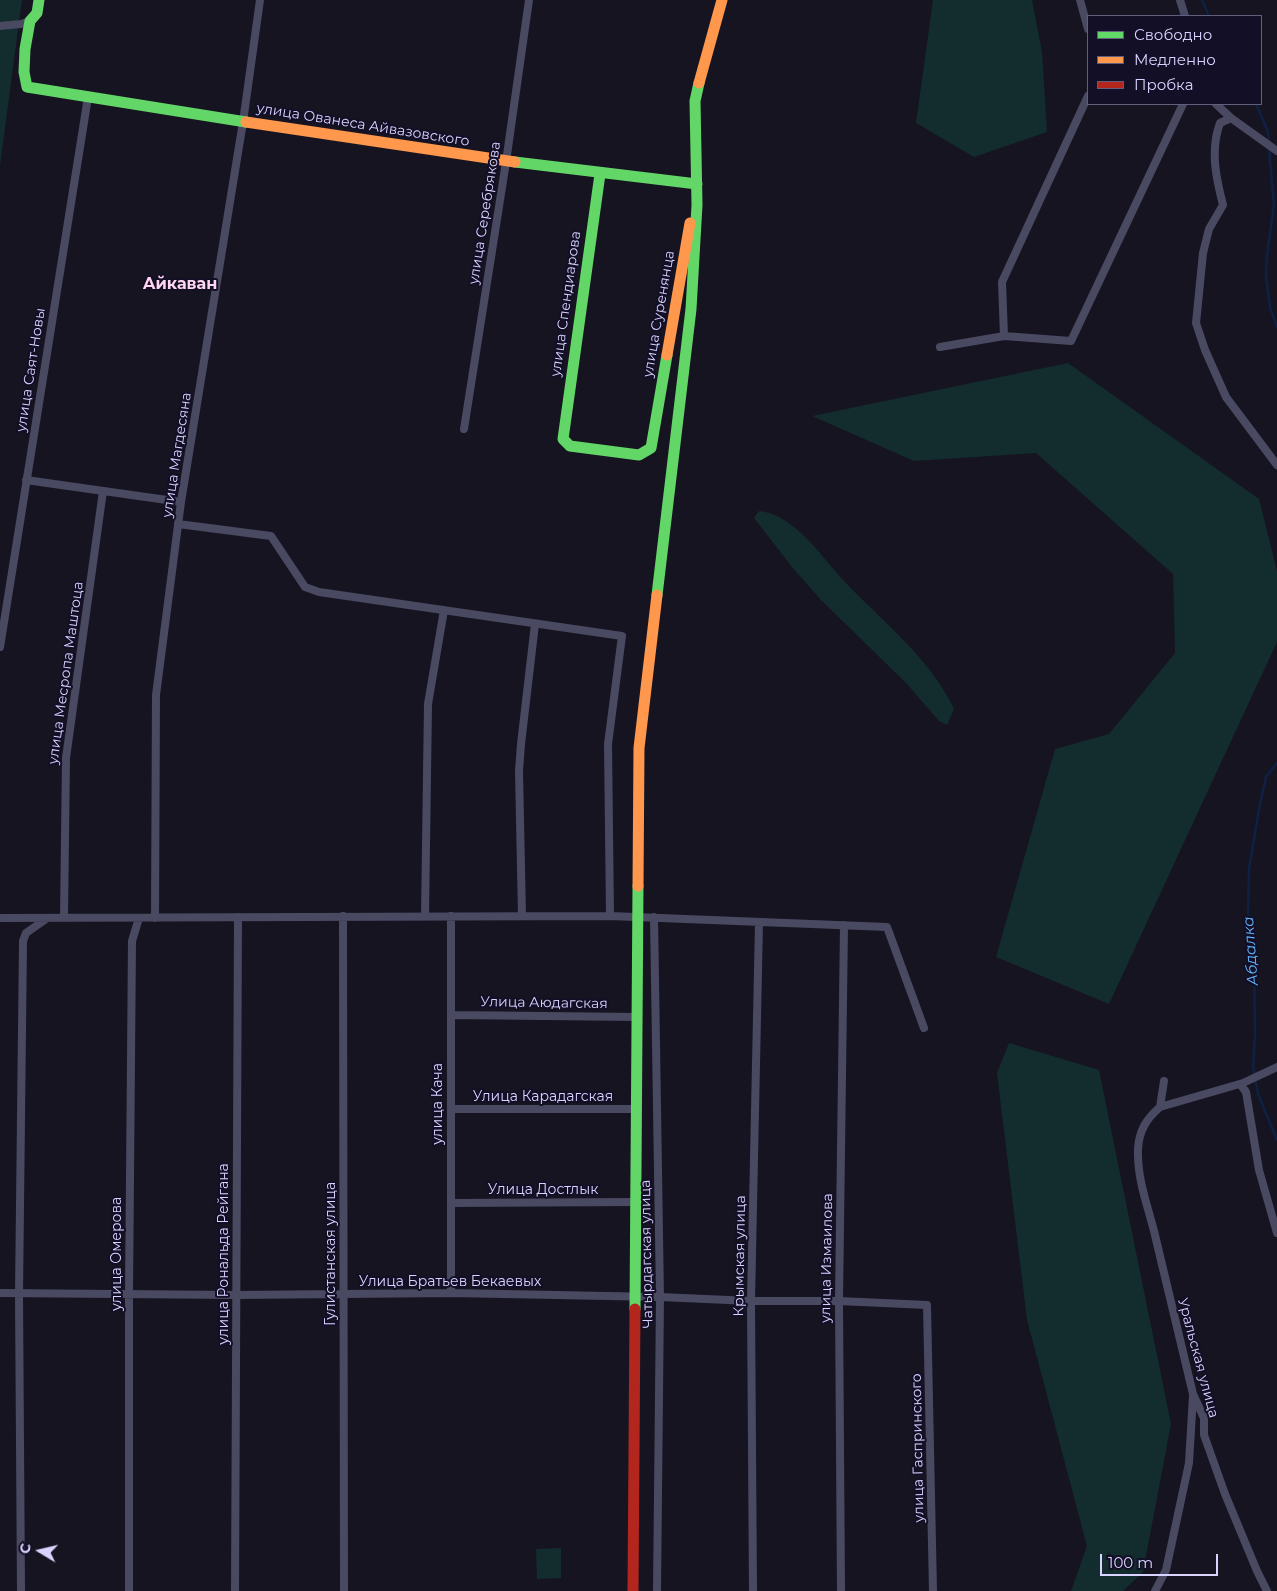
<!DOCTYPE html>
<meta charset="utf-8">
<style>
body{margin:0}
#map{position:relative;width:1277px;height:1591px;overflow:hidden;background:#161421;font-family:Montserrat,sans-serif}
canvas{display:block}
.legend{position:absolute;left:1087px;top:15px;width:175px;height:90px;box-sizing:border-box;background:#130f26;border:1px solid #625e7d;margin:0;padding:6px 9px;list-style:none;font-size:15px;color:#d9d4ff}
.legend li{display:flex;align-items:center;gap:10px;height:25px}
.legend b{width:25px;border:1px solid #625e7d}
.north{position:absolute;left:15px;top:1526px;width:50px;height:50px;-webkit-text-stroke:4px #130f26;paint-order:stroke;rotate:279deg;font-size:14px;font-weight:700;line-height:20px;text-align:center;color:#d9d4ff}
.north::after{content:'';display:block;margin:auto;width:18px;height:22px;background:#d9d4ff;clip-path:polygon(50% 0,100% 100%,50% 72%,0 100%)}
.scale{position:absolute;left:1100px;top:1554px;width:118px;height:22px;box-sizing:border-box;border:2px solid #d9d4ff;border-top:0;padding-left:6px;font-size:15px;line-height:18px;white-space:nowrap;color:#d9d4ff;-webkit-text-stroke:4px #130f26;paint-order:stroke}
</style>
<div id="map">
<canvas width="1277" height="1591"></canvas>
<ul class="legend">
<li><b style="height:6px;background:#63d668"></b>Свободно</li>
<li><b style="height:6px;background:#ff974d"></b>Медленно</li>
<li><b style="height:6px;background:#b3261e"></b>Пробка</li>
</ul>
<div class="north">С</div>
<div class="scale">100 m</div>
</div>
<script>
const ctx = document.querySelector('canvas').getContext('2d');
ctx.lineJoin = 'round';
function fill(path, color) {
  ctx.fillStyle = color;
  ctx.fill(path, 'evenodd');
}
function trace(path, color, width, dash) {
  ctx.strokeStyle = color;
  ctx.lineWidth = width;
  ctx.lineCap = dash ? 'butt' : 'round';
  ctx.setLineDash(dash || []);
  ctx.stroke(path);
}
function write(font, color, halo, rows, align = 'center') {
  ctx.font = font + ' Montserrat,sans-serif';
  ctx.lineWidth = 4;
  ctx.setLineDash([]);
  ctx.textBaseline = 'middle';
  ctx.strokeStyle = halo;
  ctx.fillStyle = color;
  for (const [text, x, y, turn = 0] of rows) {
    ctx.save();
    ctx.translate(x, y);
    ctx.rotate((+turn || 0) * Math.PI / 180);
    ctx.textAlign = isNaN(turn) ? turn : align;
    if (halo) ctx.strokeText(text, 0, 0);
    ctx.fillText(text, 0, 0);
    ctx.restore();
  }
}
fill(new Path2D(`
 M0 0H22L0 166Z
 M933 0H1032L1042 52 1047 132 974 157 916 123Z
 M1068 363 1259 499 1277 571V642L1109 1004 996 957 1055 749 1109 734 1175 653 1173 574 1036 453 914 461 812 416Z
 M759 511C770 512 781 517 790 524 811 539 827 563 845 582 883 622 930 658 954 709L947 725 939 721 906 683 821 600 792 567 754 518Z
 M1009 1043 1099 1070 1171 1424 1143 1572 1123 1591H1071L1087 1546 1027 1320 997 1073Z
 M561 1548V1578L537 1579 536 1549Z`), '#132c2d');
trace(new Path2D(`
 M1202 0 1209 16
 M1256 104 1268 132 1269 143
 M1269 148 1274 205 1267 255 1266 276 1270 307 1277 327
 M1277 763 1266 777 1259 809 1249 869 1248 910 1250 939 1254 957 1255 1035 1253 1067 1258 1094 1277 1140`), '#0d2144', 2.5);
trace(new Path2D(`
 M1080 0 1088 29
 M1180 0 1185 16
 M0 26 21 24 30 21
 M1216 104 1231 118 1277 151
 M1231 118 1220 123C1210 150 1216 178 1223 205L1209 229 1203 253 1196 323 1205 350 1226 397 1277 465
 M1004 336 1002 282 1088 96
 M940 347 1004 336 1071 341 1183 104
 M464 429 506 162 529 0
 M26 480 181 502
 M178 524 271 536 305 587 319 592 622 636 608 744 610 916
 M0 647 88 97
 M343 916 344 1591
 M425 916 428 704 444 610
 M451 916V1293
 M522 916 519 771 521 744 535 624
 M654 917 660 1297 657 1591
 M0 918 610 916 887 927 924 1028
 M64 918 66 758 103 491
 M155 918 156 695 181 502 243 122 260 0
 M451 1015 637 1017
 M1240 1084 1246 1092 1259 1170 1277 1233
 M1160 1107 1164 1081
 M451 1109H636
 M451 1203 636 1202
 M0 1293 236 1295 451 1293 660 1297 751 1301H839L927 1305 933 1591
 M21 1591 19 1294 23 941 26 933 46 919
 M129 1591V1294L132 941 139 918
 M235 1591 238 917
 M753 1591 751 1301 759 922
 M841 1591 839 1301 844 925
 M1155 1591 1166 1570 1189 1463 1193 1396
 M1267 1591 1257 1571 1225 1494 1204 1435V1418L1193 1394C1180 1340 1167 1286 1154 1231 1147 1204 1137 1178 1138 1149 1139 1131 1146 1119 1160 1107L1243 1083 1277 1067`), '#4a4962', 8);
trace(new Path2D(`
 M39 0 37 13 30 21 25 49 24 72 27 87 246 122
 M515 162 697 184
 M600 174 563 439 570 446 639 455 651 448 667 355
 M657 595 691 309 697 205 695 101 699 83
 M635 1309 638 886`), '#63d668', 11);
trace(new Path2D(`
 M699 83 722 0
 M246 122 515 162
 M667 355 690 223
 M638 886 639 748 657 595`), '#ff974d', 11);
trace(new Path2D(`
 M633 1591 635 1309`), '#b3261e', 11);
write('14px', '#d9d4ff', '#130f26', [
 ["улица Ованеса Айвазовского",363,125,9],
 ["улица Серебрякова",485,213,-81],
 ["улица Спендиарова",566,304,-82],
 ["улица Суренянца",659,314,-80],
 ["улица Саят-Новы",31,370,-81],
 ["улица Магдесяна",177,455,-81],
 ["улица Месропа Маштоца",66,673,-82],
 ["Улица Аюдагская",544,1003,1],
 ["Улица Карадагская",543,1097],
 ["улица Кача",438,1104,-90],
 ["Улица Достлык",543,1190],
 ["улица Омерова",117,1254,-90],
 ["улица Рональда Рейгана",224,1254,-90],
 ["Гулистанская улица",331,1254,-90],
 ["Чатырдагская улица",647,1254,-91],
 ["Крымская улица",740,1256,-89],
 ["улица Измаилова",827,1258,-89],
 ["Улица Братьев Бекаевых",450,1282],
 ["Уральская улица",1198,1358,75],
 ["улица Гаспринского",918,1448,-91]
]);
write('italic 15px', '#62b6ff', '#130f26', [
 ["Абдалка",1251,951,-94]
]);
write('bold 16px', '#ffd6f0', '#130f26', [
 ["Айкаван",180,284]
]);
</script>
